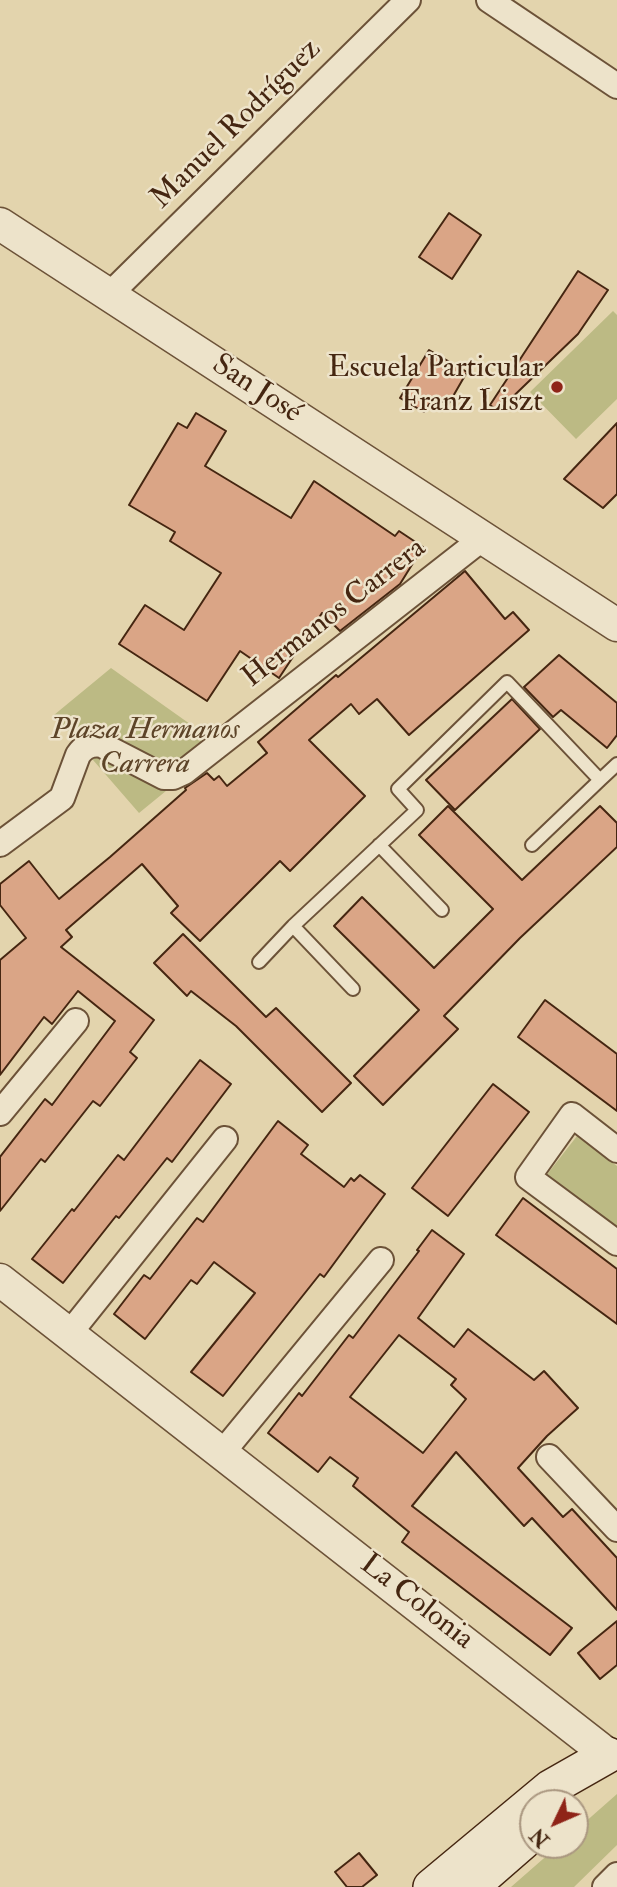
<!DOCTYPE html>
<meta charset="utf-8">
<style>
body{margin:0}
#map{position:relative;width:617px;height:1887px;overflow:hidden;background:#e3d4ad;font-family:"IM FELL Double Pica",serif}
canvas{display:block}
.north{position:absolute;left:519px;top:1789px;width:70px;height:70px;box-sizing:border-box;background:#ede3ca;border:2px solid #aa9780;border-radius:50%;rotate:226deg;font-size:19px;font-weight:700;line-height:28px;text-align:center;color:#452611}
.north::after{content:'';display:block;margin:auto;width:24px;height:32px;background:#8f2418;clip-path:polygon(50% 0,100% 100%,50% 72%,0 100%)}
</style>
<div id="map">
<canvas width="617" height="1887"></canvas>
<div class="north">N</div>
</div>
<script>
const ctx = document.querySelector('canvas').getContext('2d');
ctx.lineJoin = 'round';
function fill(path, color) {
  ctx.fillStyle = color;
  ctx.fill(path, 'evenodd');
}
function trace(path, color, width, dash) {
  ctx.strokeStyle = color;
  ctx.lineWidth = width;
  ctx.lineCap = dash ? 'butt' : 'round';
  ctx.setLineDash(dash || []);
  ctx.stroke(path);
}
function write(font, color, halo, rows, align = 'center') {
  ctx.font = font + ' "IM FELL Double Pica",serif';
  ctx.lineWidth = 5;
  ctx.setLineDash([]);
  ctx.textBaseline = 'middle';
  ctx.strokeStyle = halo;
  ctx.fillStyle = color;
  for (const [text, x, y, turn = 0] of rows) {
    ctx.save();
    ctx.translate(x, y);
    ctx.rotate((+turn || 0) * Math.PI / 180);
    ctx.textAlign = isNaN(turn) ? turn : align;
    if (halo) ctx.strokeText(text, 0, 0);
    ctx.fillText(text, 0, 0);
    ctx.restore();
  }
}
fill(new Path2D(`
 M613 311 617 315V399L576 439 530 392Z
 M111 668 221 746 139 813 54 715Z
 M577 1136 617 1166V1229L545 1177Z
 M617 1794V1845L574 1887H511L559 1845H575V1831Z`), '#bcba84');
const building = new Path2D(`
 M449 213 481 235 452 279 419 257Z
 M578 271 608 290 578 334 498 411 490 405Z
 M429 350 467 372 448 405 434 397 424 412 400 398Z
 M196 413 226 431 205 466 291 518 314 481 395 536 399 531 423 547 400 584 340 631 322 613 279 678 240 651 207 701 119 644 145 605 184 630 221 573 170 541 175 532 129 505 178 423 187 428Z
 M617 423V494L603 508 564 479Z
 M465 571 505 619 513 612 529 630 409 735 377 699 359 714 351 704 309 740 365 796 290 871 280 861 200 941 171 913 178 906 142 864 66 930 72 937 61 947 154 1020 130 1052 137 1058 100 1106 93 1101 45 1162 41 1159 0 1211V1157L45 1099 52 1105 115 1021 78 991 52 1024 44 1017 0 1075V960L26 938 0 905V884L29 861 59 899 110 857 186 790 185 788 207 773 214 780 219 776 227 786 267 753 258 742 336 675 338 677Z
 M559 655 617 703V735L607 748 561 710 553 717 524 687Z
 M512 699 540 729 455 810 426 780Z
 M448 806 522 880 600 806 617 823V847L520 938 444 1016 458 1029 383 1105 354 1076 419 1010 334 926 362 897 434 968 493 909 419 835Z
 M183 934 266 1017 276 1008 351 1083 322 1112 236 1026 191 991 187 996 154 963Z
 M545 1000 617 1054V1111L518 1037Z
 M200 1060 231 1084 172 1162 167 1158 119 1218 116 1216 63 1283 32 1259 72 1209 74 1211 118 1155 124 1160Z
 M493 1084 529 1112 448 1216 412 1188Z
 M278 1121 308 1145 301 1154 344 1187 351 1178 354 1181 360 1175 385 1194 324 1277 320 1274 223 1396 191 1372 255 1293 214 1262 197 1284 191 1280 145 1339 114 1314 144 1275 150 1279 197 1218 203 1222Z
 M523 1198 617 1269V1324L496 1235Z
 M432 1230 464 1254 418 1318 454 1347 468 1329 534 1380 544 1371 578 1408 547 1436 518 1468 563 1517 572 1509 617 1558V1610L532 1518 524 1526 456 1452 412 1506 572 1628 550 1655 402 1542 409 1532 353 1486 358 1478 330 1457 318 1472 268 1433 299 1393 302 1396 349 1335 353 1338 419 1251 417 1250ZM399 1335 456 1379 451 1385 466 1399 423 1453 350 1397Z
 M617 1621V1665L600 1679 578 1653Z
 M359 1853 377 1875 362 1887H347L335 1872Z`);
fill(building, '#daa586');
trace(building, '#452611', 2);
const service = new Path2D(`
 M379 845 442 910
 M532 845 600 780
 M259 962 293 926
 M353 989 293 926 417 810 398 789 507 682 600 780 617 764`);
const minor = new Path2D(`
 M489 0 617 86
 M109 295 408 0
 M0 844 62 798 78 755C84 746 92 743 102 745L164 777H173L184 772 483 538
 M0 1113 76 1021
 M617 1150 572 1115 528 1177 617 1243
 M69 1334 225 1139
 M222 1453 381 1260
 M549 1457 617 1529
 M605 1887 617 1875`);
const tertiary = new Path2D(`
 M0 224 617 625
 M0 1280 608 1755`);
const secondary = new Path2D(`
 M431 1887 550 1788 608 1755
 M471 1887 533 1833`);
trace(service, '#6c5238', 16);
trace(minor, '#6c5238', 28);
trace(tertiary, '#6c5238', 35);
trace(secondary, '#452611', 38);
trace(service, '#ede3ca', 12);
trace(minor, '#ede3ca', 24);
trace(tertiary, '#ede3ca', 32);
trace(secondary, '#ede3ca', 35);
for (const [x, y, r, color] of [
 [557,387,7,"#8f2418"]
]) {
  const dot = new Path2D();
  dot.arc(x, y, r, 0, 2 * Math.PI);
  ctx.fillStyle = color;
  ctx.fill(dot);
  trace(dot, '#ede3ca', 2.5);
}
write('30px', '#452611', '#ede3ca', [
 ["Manuel Rodríguez",237,125,-45],
 ["San José",256,390,33],
 ["Hermanos Carrera",335,614,-38],
 ["La Colonia",416,1603,38]
]);
write('30px', '#452611', '#ede3ca', [
 ["Escuela Particular",543,370],
 ["Franz Liszt",543,404]
], 'right');
write('italic 30px', '#5d4428', '#ede3ca', [
 ["Plaza Hermanos",145,732],
 ["Carrera",145,766]
]);
</script>
